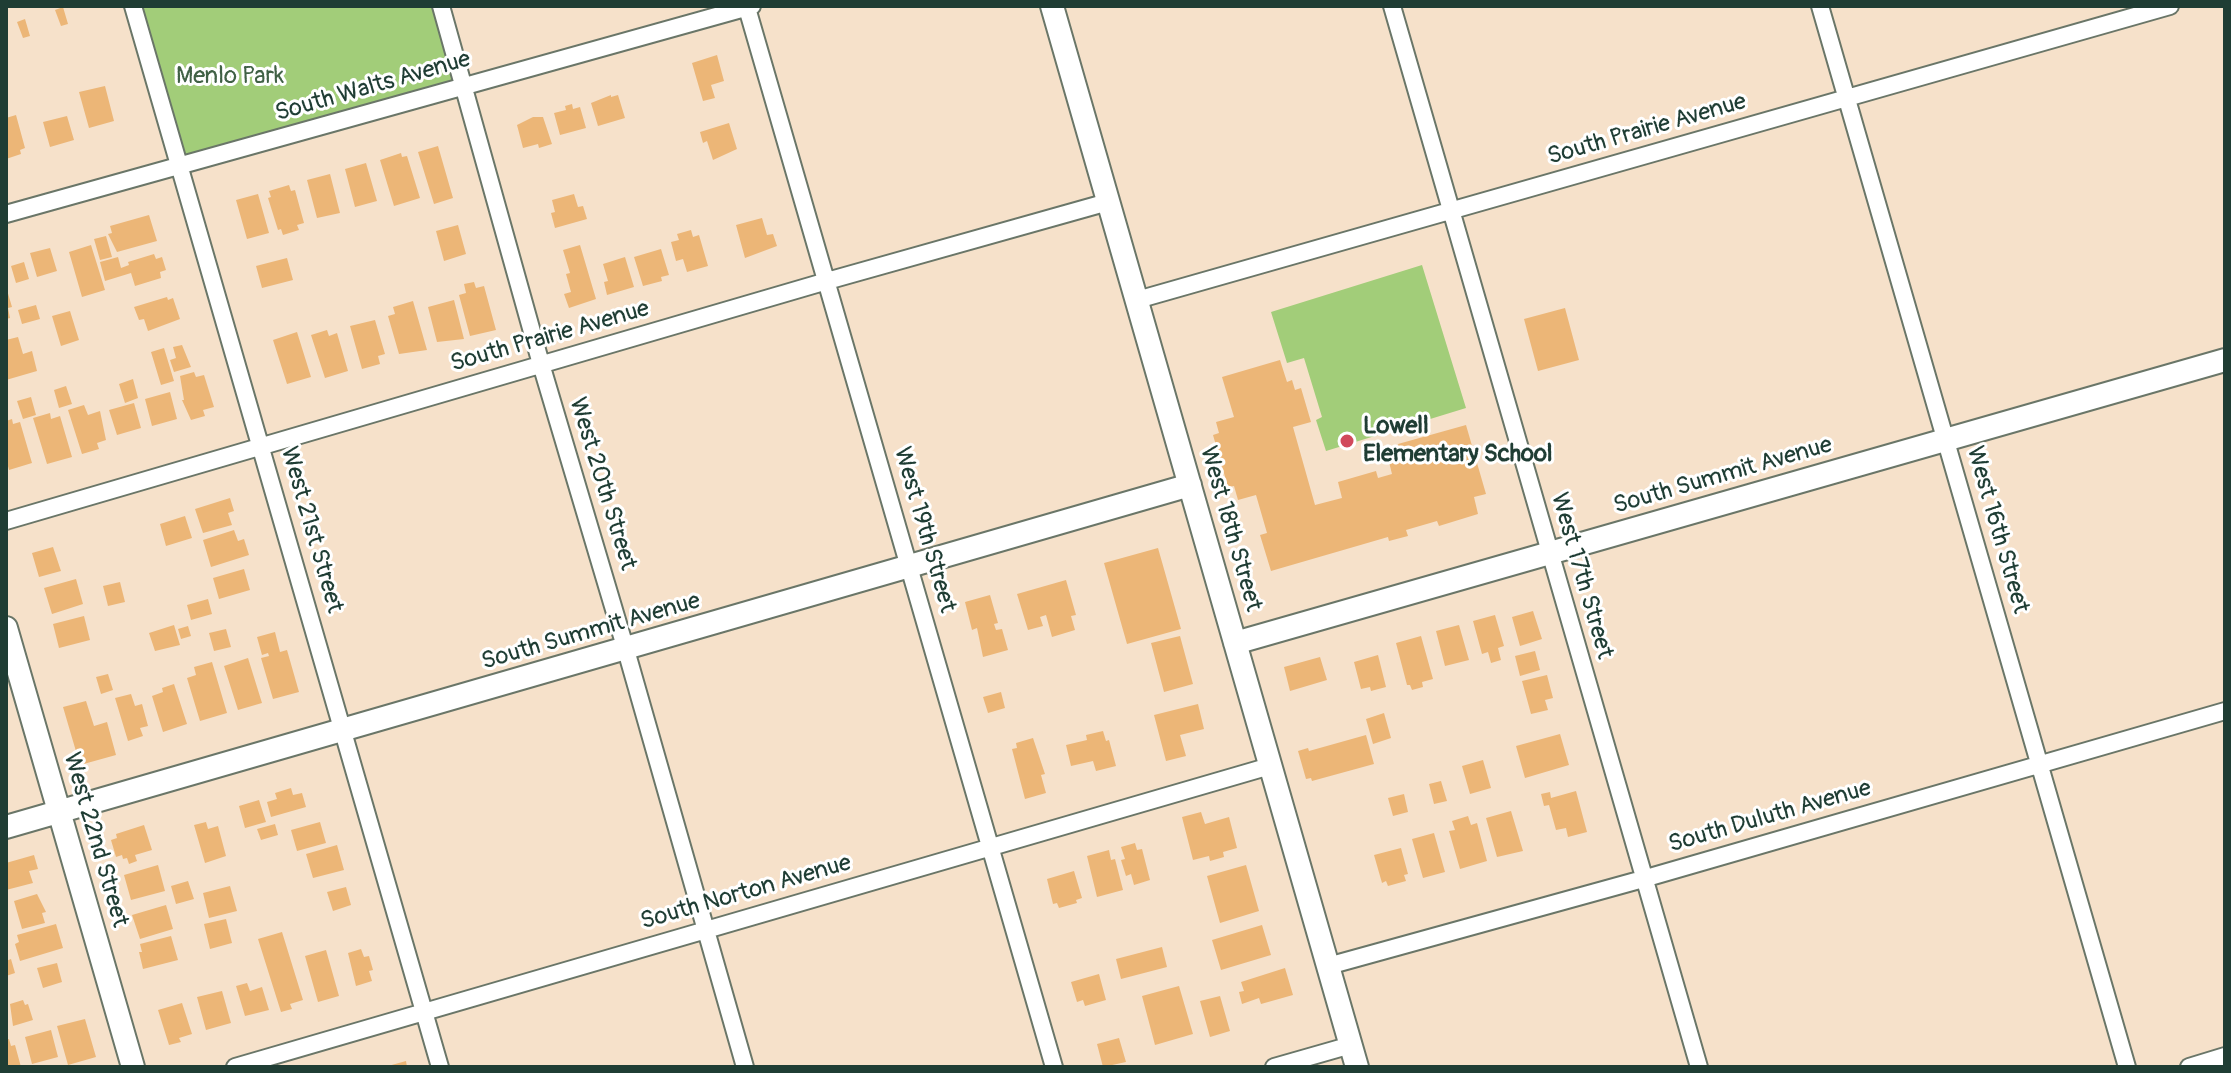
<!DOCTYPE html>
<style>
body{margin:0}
#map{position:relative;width:2231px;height:1073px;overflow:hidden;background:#f6e1ca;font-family:Pangolin,sans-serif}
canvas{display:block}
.frame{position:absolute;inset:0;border:8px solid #1f3d34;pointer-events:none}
</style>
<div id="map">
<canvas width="2231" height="1073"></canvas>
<div class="frame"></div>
</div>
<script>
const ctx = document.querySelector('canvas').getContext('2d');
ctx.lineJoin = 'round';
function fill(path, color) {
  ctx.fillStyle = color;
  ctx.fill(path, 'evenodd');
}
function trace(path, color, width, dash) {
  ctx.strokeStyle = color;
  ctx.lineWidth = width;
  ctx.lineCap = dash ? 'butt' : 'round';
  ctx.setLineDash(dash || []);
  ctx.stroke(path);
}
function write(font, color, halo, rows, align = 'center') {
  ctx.font = font + ' Pangolin,sans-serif';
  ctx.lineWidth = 6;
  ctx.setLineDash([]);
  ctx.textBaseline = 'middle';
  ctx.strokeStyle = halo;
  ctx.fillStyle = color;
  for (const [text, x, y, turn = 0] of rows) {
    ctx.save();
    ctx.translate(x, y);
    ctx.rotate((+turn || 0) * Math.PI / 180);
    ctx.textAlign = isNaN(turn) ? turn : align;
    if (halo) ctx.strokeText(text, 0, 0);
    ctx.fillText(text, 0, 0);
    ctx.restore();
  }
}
fill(new Path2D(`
 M133 6H441L464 86 180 167Z
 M1422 265 1466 408 1326 451 1316 420 1322 417 1304 358 1287 363 1271 312Z`), '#a2cd79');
fill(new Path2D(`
 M63 7 68 24 61 26 55 10Z
 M25 19 30 36 23 38 17 22Z
 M717 55 724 81 711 85 715 98 703 101 692 63Z
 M105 86 114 121 89 128 79 92Z
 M611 95V97L618 95 625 118 598 126 591 103Z
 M572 104 573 109 580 107 586 128 560 135 554 113 566 110 565 106Z
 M16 115 25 148 20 150 21 154 6 159V118Z
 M67 116 74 140 50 147 43 122Z
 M533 117H543L552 144 539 148 538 144 523 148 517 125Z
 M729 123 737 149 713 160 707 141 703 143 700 132Z
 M438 146 453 198 434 204 418 152Z
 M401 153 402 157 407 156 420 198 394 206 380 160Z
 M366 163 377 201 355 207 345 169Z
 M330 174 340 213 317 218 307 180Z
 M289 185 291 191 295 190 304 223 297 225 299 230 283 235 281 229 278 230 268 198 271 197 269 191Z
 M258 194 269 233 247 239 236 200Z
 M574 194 578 207 583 206 587 219 555 228 551 213 555 212 552 200Z
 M149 215 157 241 117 252 108 234 112 233 110 226Z
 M762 218 767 235 773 234 777 246 745 258 736 225Z
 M458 225 466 254 444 261 436 231Z
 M691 230 693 237 699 235 708 266 687 272 683 259 676 261 671 242 679 240 677 234Z
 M106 236 112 257 100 260 94 239Z
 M91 245 105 290 82 297 69 252Z
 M580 245 596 299 569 308 564 294 571 292 566 274 570 273 563 250Z
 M50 248 57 271 37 277 30 253Z
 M661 249 669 275 661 277 662 281 643 286 634 257Z
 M154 254 156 259 162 257 166 270 160 272 161 278 135 286 131 273 105 281 100 262 118 257 121 268 129 265 128 262Z
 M625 257 634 287 607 295 604 282 608 281 603 264Z
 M287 258 293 280 262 288 256 266Z
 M24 262 29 279 16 283 11 266Z
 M474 282 476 288 484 286 496 330 470 336 459 295 466 293 464 284Z
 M7 290 12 307 8 308 10 318 6 319Z
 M167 297 168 300 173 298 180 319 148 331 144 319 139 320 134 307Z
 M454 300 464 339 437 342 428 307Z
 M413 301 427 350 399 354 388 316 395 314 393 307Z
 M36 305 40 319 22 324 18 310Z
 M1565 308 1579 360 1538 371 1524 319Z
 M70 311 79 340 61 346 52 316Z
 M375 320 385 354 378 356 380 364 362 369 350 326Z
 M327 330 329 336 337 333 348 371 325 378 311 335Z
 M297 332 311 377 287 384 273 340Z
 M18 337 23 354 32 351 37 371 6 380V340Z
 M182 345 191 367 174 372 170 360 176 358 173 347Z
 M164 348 174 381 161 385 151 352Z
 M1280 360 1287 382 1292 380 1295 390 1301 388 1311 422 1293 427 1315 505 1342 498 1338 482 1376 471 1378 478 1392 474 1389 462 1402 458 1398 444 1466 425 1486 494 1474 497 1478 514 1439 526 1437 521 1406 530 1408 536 1389 541 1388 537 1271 571 1260 535 1267 533 1256 495 1238 500 1234 486 1228 487 1213 435 1219 433 1216 422 1234 417 1222 377Z
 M194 372 196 377 204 375 214 407 203 410 205 416 191 420 182 400H184L180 376Z
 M133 379 138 398 125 403 119 384Z
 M66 386 72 404 59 408 54 390Z
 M170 392 177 419 152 426 145 399Z
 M31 397 36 415 23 419 17 401Z
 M134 403 141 428 117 435 109 410Z
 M84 405 88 415 100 411 106 440 97 443 99 449 82 454 68 410Z
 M50 413 51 419 60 416 72 457 47 464 33 418Z
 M12 419 13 424 20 422 32 463 9 470 6 458V421Z
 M230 498 234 511 228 513 232 525 203 533 195 509Z
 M185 516 192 538 166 546 160 524Z
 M234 530 238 541 244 539 249 555 211 567 203 540Z
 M53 547 61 571 39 577 32 553Z
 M1158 548 1181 629 1127 644 1104 563Z
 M244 569 250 590 219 599 213 578Z
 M76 579 83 604 52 614 44 588Z
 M1066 580 1076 615 1071 616 1075 630 1052 637 1046 615 1040 617 1043 626 1028 630 1017 594Z
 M120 582 125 602 108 606 103 586Z
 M990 595 998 623 994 624 996 630 1002 629 1008 650 983 657 977 628 972 630 965 602Z
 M208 599 212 614 191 620 187 605Z
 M1533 611 1542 639 1520 646 1512 617Z
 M1495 615 1504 646 1498 648 1501 660 1491 663 1488 652 1482 654 1473 621Z
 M84 616 90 640 59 648 53 624Z
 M174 625 180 645 155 651 149 633Z
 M1459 625 1469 660 1445 666 1436 631Z
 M188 626 191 636 181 639 178 629Z
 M226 629 231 647 214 651 209 633Z
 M275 632 280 652 287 650 299 692 273 699 261 658 269 656 268 653 262 655 257 637Z
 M1180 636 1193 684 1164 692 1151 643Z
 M1421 636 1433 679 1422 682 1423 687 1412 690 1410 685H1407L1396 643Z
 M1535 651 1540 670 1520 676 1515 656Z
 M1378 655 1386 687 1371 691 1370 687 1361 689 1354 662Z
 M1320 657 1327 680 1290 691 1284 667Z
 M248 658 262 703 238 710 224 666Z
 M212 662 227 713 200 721 187 678 196 675 194 667Z
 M108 674 113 690 101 694 96 677Z
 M1547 675 1553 698 1545 700 1548 710 1531 714 1522 681Z
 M174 684 187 724 163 732 152 696 163 692 162 688Z
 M1001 692 1005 708 988 713 983 697Z
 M131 694 135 706 142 704 148 726 140 728 143 736 128 741 115 698Z
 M86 701 94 726 107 722 116 755 80 765 63 707Z
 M1198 704 1204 729 1180 735 1186 756 1166 761 1154 715Z
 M1384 713 1391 738 1373 744 1366 719Z
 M1103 731 1106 741 1109 740 1116 766 1096 771 1093 761 1071 766 1066 745 1087 740 1086 735Z
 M1560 734 1569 765 1525 778 1516 746Z
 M1366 735 1374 764 1312 781 1311 778 1306 779 1298 751 1308 748 1309 751Z
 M1033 738 1045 774 1041 775 1046 793 1025 799 1012 749 1017 748 1016 743Z
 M1483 760 1491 788 1470 794 1462 766Z
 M1441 781 1447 801 1434 804 1429 784Z
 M291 788 293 795 302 793 306 807 271 817 267 802 277 799 275 793Z
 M1576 791 1587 832 1568 837 1566 828 1556 830 1549 805 1544 806 1541 794 1550 792 1551 798Z
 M1404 794 1408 812 1393 816 1388 798Z
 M259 800 266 822 245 828 239 806Z
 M1511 811 1523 851 1497 857 1486 818Z
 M1201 812 1205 824 1229 817 1237 848 1223 852 1224 857 1210 861 1209 856 1193 860 1182 817Z
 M1468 816 1471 825 1477 823 1487 861 1460 869 1449 831 1455 830 1452 821Z
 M206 822 208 829 218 826 226 856 205 863 194 825Z
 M320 822 326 843 297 851 291 830Z
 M275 824 278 835 261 840 257 829Z
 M144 825 152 850 135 855 137 861 129 864 127 858 123 859 122 855 116 857 111 840 117 838 116 834Z
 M1434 833 1445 872 1423 878 1412 839Z
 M1135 843 1137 850 1142 849 1150 880 1134 885 1131 874 1126 876 1121 860 1125 859 1121 847Z
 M337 845 344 870 313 878 306 854Z
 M1401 848 1408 874 1404 875 1406 881 1388 886 1386 881 1382 883 1374 855Z
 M1109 850 1111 860 1115 859 1123 890 1097 897 1087 856Z
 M34 855 38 869 29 871 33 883 6 890V863Z
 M158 865 165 891 131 900 124 875Z
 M1246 865 1259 911 1220 923 1207 876Z
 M1074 871 1082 898 1076 900 1077 903 1059 908 1057 903 1053 904 1047 879Z
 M188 881 194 899 176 904 171 886Z
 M230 886 237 911 209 918 203 893Z
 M346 887 351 905 333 911 327 892Z
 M37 894 46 912 42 913 45 923 22 929 14 901Z
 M166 905 173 929 140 939 132 915Z
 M226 919 232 943 210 949 204 924Z
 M56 924 63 948 20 961 15 944 19 942 17 935Z
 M1262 925 1271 955 1221 970 1212 940Z
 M282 932 303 1000 290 1004 292 1009 281 1012 258 939Z
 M171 936 178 960 143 969 139 952H142L140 944Z
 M1162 947 1167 967 1121 979 1116 959Z
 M361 949 364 957 369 956 373 970 369 971 372 981 356 986 348 953Z
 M326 950 339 996 318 1002 305 956Z
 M11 959 15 973 6 976V961Z
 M57 963 62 982 43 988 37 968Z
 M1285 968 1293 995 1261 1004 1259 998 1242 1004 1239 992 1244 991 1241 982Z
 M1099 974 1106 1000 1085 1006 1083 1000 1077 1002 1071 982Z
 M247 983 250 991 262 987 269 1010 245 1016 236 986Z
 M1179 986 1193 1034 1155 1045 1142 996Z
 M222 991 231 1023 206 1030 197 997Z
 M1220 996 1230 1031 1210 1037 1200 1001Z
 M23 1000 25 1005 28 1004 33 1020 13 1026 10 1004Z
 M182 1003 192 1034 179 1038 181 1042 169 1045 158 1010Z
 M85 1019 96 1057 68 1065 57 1026Z
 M51 1030 58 1057 32 1064 25 1037Z
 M1119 1038 1126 1062 1103 1067 1097 1044Z
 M9 1039 11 1046 15 1045 21 1067H6V1040Z
 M406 1061 407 1067H388V1066Z`), '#ecb677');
const street = new Path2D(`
 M133 6 440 1067
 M441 6 541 364 626 650 745 1067
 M1392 6 1699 1067
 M1820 6 2127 1067
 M747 8 1054 1067
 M6 214 752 6
 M1137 300 2170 6
 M6 521 827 281 1108 202
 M1328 966 1643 879 2225 711
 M235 1067 1270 766
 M1274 1067 1351 1045
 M2189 1067 2225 1056`);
const secondary = new Path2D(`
 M1052 6 1357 1067
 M6 628 133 1067
 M1235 643 2225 360
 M6 827 1190 485`);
trace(street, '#6a7668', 20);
trace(secondary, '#6a7668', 26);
trace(street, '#fff', 16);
trace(secondary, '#fff', 22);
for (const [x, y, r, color] of [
 [1347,441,8,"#d1495b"]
]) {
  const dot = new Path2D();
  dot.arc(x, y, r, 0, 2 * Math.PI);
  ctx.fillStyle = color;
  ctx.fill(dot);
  trace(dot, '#fff', 3);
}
write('24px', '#406145', '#fff', [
 ["Menlo Park",230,77]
]);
write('24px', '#1f3d34', '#fff', [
 ["South Walts Avenue",373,87,-16],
 ["South Prairie Avenue",1647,130,-16],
 ["South Prairie Avenue",550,337,-16],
 ["South Summit Avenue",1723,476,-16],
 ["West 20th Street",602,484,73],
 ["West 18th Street",1230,529,74],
 ["West 21st Street",311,530,74],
 ["West 19th Street",924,530,74],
 ["West 16th Street",1997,530,74],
 ["West 17th Street",1581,576,74],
 ["South Summit Avenue",591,632,-16],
 ["South Duluth Avenue",1770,817,-16],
 ["West 22nd Street",95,840,74],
 ["South Norton Avenue",746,893,-16]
]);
write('bold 24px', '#1f3d34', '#fff', [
 ["Lowell",1363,427],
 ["Elementary School",1363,455]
], 'left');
</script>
